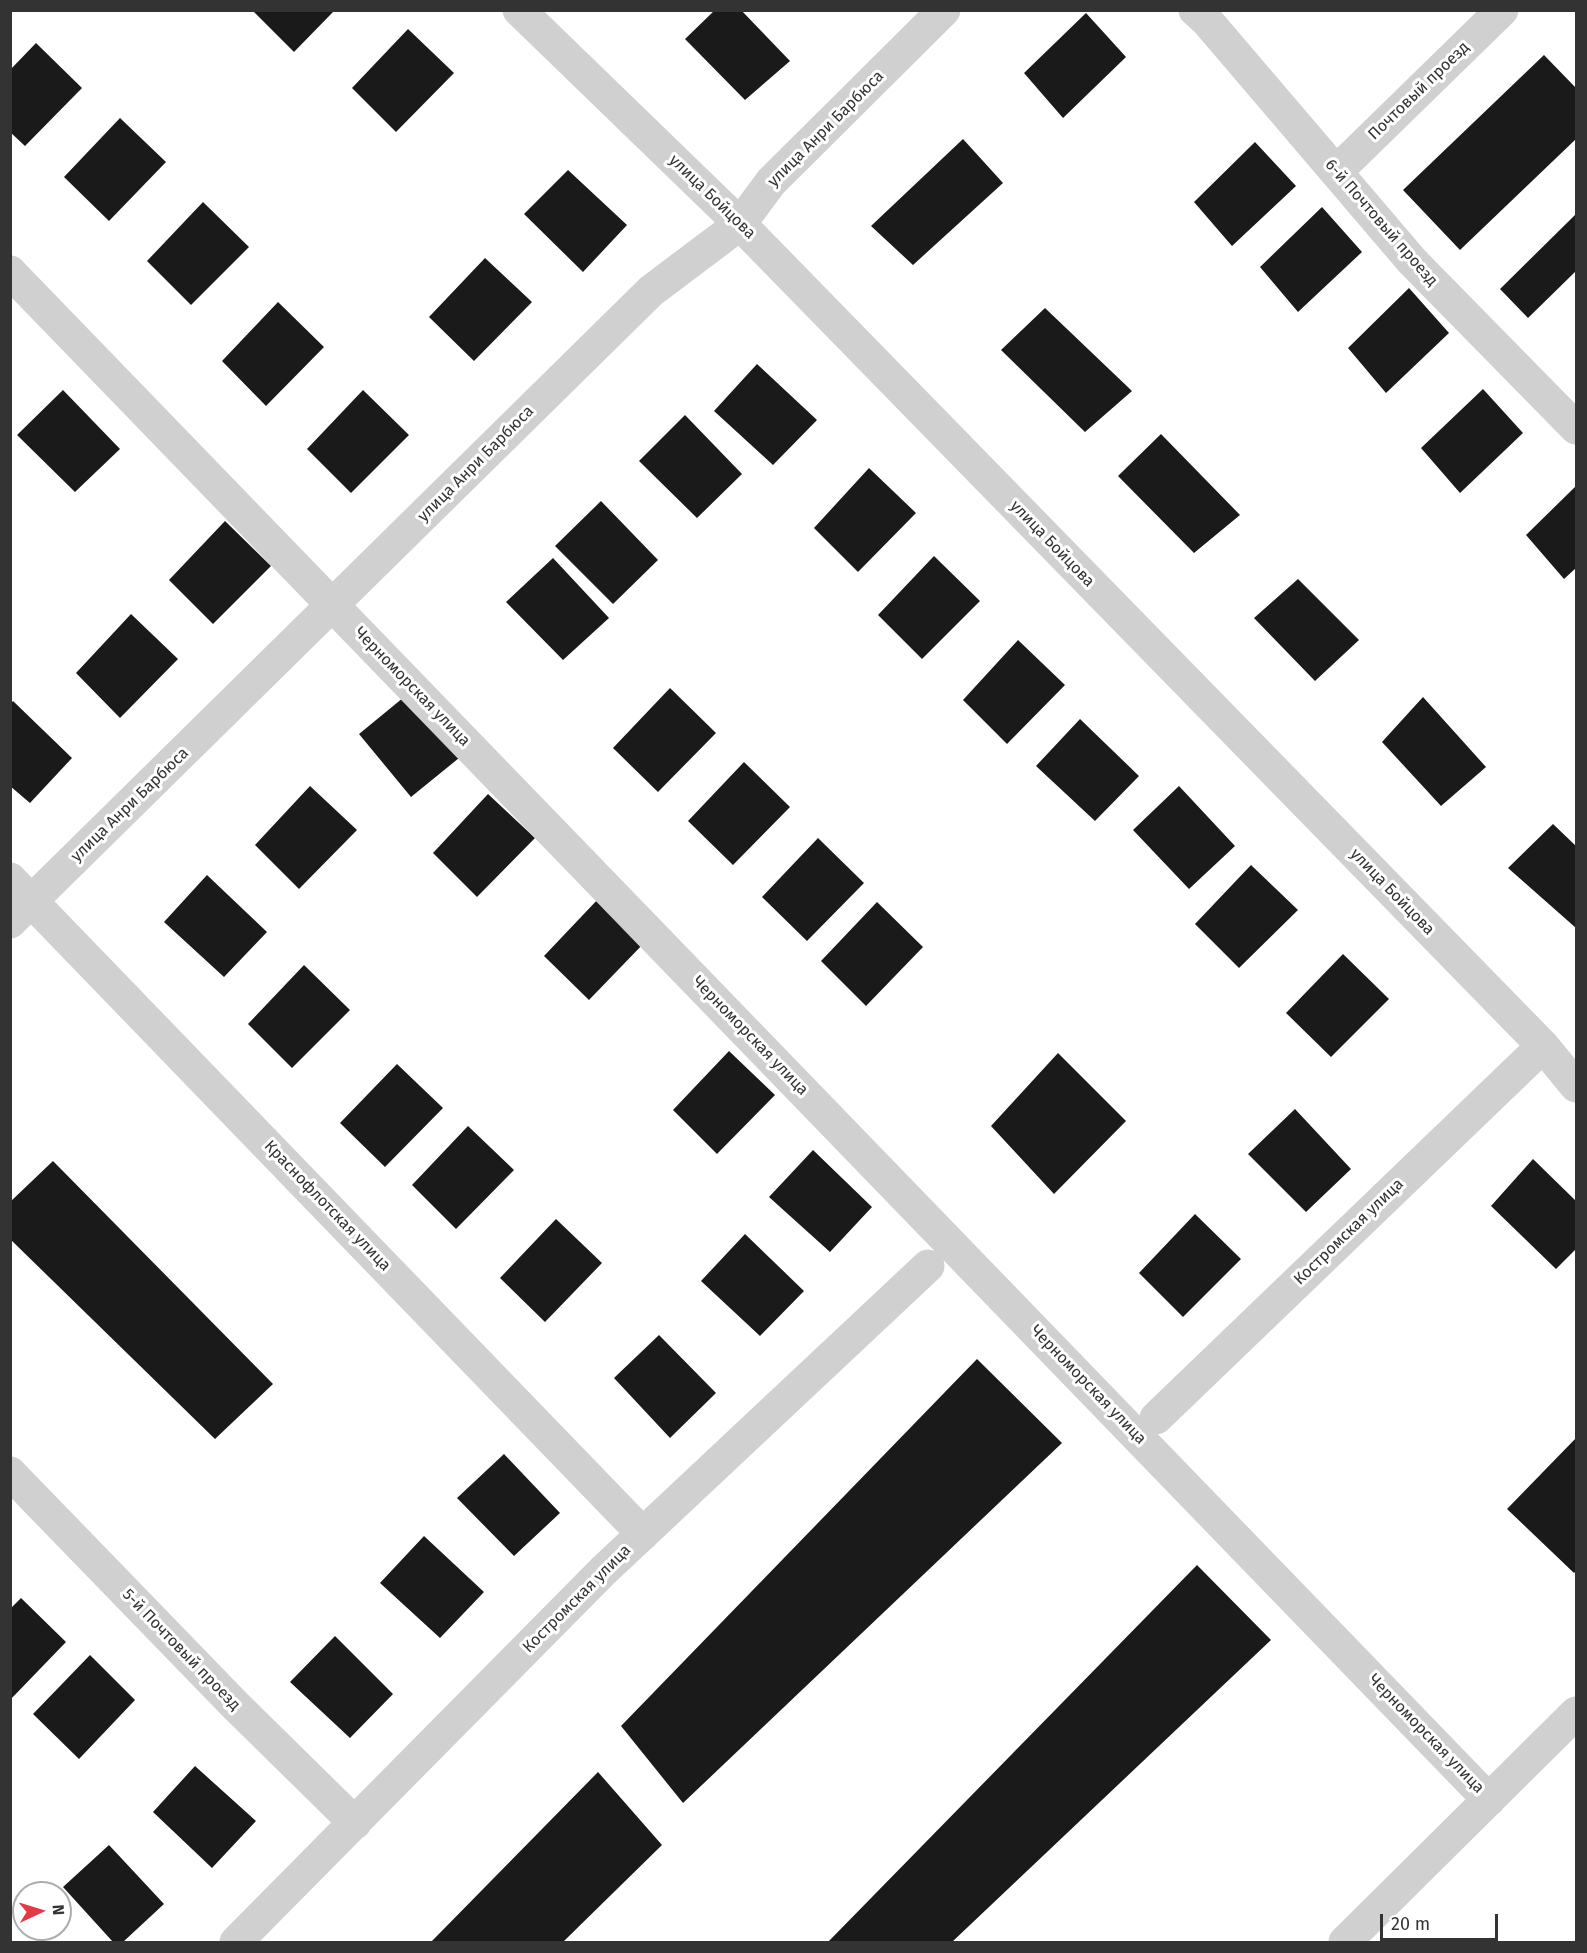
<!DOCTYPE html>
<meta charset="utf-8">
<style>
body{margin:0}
#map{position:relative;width:1587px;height:1953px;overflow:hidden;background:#fff;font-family:"Fira Sans",sans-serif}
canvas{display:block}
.frame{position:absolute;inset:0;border:12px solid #333;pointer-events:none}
.north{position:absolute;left:12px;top:1881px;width:60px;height:60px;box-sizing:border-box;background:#fff;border:2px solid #adadad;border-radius:50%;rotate:86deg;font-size:16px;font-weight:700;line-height:24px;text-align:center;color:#333}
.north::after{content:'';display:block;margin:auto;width:21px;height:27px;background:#e63946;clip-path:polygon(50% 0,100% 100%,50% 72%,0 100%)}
.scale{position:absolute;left:1380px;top:1914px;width:118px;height:27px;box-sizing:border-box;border:3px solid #333;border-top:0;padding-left:8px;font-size:18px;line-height:21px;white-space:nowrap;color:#333;-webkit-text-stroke:4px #fff;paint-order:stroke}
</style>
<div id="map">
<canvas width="1587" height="1953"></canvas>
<div class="frame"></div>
<div class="north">N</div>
<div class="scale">20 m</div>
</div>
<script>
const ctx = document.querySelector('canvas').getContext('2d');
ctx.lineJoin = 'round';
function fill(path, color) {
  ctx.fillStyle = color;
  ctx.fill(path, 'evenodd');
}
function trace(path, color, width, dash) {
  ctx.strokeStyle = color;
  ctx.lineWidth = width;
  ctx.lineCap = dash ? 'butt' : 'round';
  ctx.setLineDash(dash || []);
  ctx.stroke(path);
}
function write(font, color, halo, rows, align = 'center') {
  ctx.font = font + ' "Fira Sans",sans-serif';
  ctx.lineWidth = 6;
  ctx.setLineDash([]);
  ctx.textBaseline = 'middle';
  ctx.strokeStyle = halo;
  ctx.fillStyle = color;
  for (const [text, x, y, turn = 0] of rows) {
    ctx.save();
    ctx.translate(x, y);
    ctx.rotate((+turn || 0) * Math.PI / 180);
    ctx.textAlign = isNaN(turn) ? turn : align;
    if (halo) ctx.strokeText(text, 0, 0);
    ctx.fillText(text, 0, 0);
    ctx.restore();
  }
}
fill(new Path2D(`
 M252 10H331L333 12 294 52Z
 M715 10H741L790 61 745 100 685 39Z
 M1086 13 1126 57 1063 118 1024 73Z
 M408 29 454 73 396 132 352 88Z
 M36 43 82 88 25 146 10 132V70Z
 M1544 55 1576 88V139L1460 250 1403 190Z
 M120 118 166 162 109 221 64 177Z
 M963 139 1003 183 913 265 871 226Z
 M1255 142 1296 186 1232 246 1194 202Z
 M568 170 627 225 583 272 524 214Z
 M203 202 249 247 191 305 147 261Z
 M1322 207 1362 252 1298 312 1260 267Z
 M1576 214V271L1528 318 1500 289Z
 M485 258 532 302 474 361 429 317Z
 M1409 288 1449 333 1386 393 1348 348Z
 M278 302 324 347 266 406 222 361Z
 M1045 308 1132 391 1085 432 1001 350Z
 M757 364 817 420 773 465 714 411Z
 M1483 389 1523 433 1460 493 1421 448Z
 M63 390 120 449 75 492 17 435Z
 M363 390 409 435 351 493 307 449Z
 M685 415 742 474 697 518 639 461Z
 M1161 434 1240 515 1194 553 1118 476Z
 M869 468 916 513 858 572 814 528Z
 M1576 486V568L1564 579 1526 535Z
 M601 501 658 560 613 604 555 546Z
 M225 521 271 566 213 624 169 580Z
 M934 556 980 601 922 659 878 615Z
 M553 558 609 618 563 660 506 602Z
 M1298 579 1359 640 1315 681 1254 618Z
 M131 614 178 659 120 718 76 673Z
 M1018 640 1065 685 1007 744 963 700Z
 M670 688 716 733 658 792 613 748Z
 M409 693 459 758 411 797 359 734Z
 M1423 697 1486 767 1441 806 1382 742Z
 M13 701 72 758 30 803 10 786V704Z
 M1080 719 1139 776 1095 821 1036 766Z
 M744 762 790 807 733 865 688 821Z
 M310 786 357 830 299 889 255 845Z
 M1179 786 1235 846 1189 889 1133 830Z
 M488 794 535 838 477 897 433 853Z
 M1553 824 1576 846V928L1508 868Z
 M818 838 864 883 807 941 762 897Z
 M1251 865 1298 910 1239 968 1195 924Z
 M207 875 267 932 224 977 164 922Z
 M600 897 646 941 589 1000 544 956Z
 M877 902 923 947 866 1006 821 961Z
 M1343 954 1389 999 1331 1057 1286 1013Z
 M304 965 350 1010 292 1068 248 1024Z
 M729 1051 775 1095 717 1154 673 1110Z
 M1058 1053 1126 1121 1054 1194 991 1126Z
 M397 1064 443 1108 385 1167 340 1123Z
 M1295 1109 1351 1169 1306 1212 1248 1154Z
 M468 1126 514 1170 456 1229 412 1185Z
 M813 1150 872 1207 830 1252 769 1197Z
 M1533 1159 1576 1201V1249L1556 1269 1491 1206Z
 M53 1161 273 1384 215 1439 10 1239V1202Z
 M1195 1214 1241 1259 1183 1317 1139 1273Z
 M556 1219 602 1263 545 1322 500 1278Z
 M745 1234 804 1291 760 1336 701 1281Z
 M659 1335 716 1393 670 1438 614 1378Z
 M977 1359 1062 1443 683 1803 621 1726Z
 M1576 1438V1571L1574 1573 1507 1509Z
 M504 1454 560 1513 514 1556 457 1498Z
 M424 1536 484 1592 440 1638 380 1583Z
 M1197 1565 1271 1640 952 1942H828Z
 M21 1598 66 1642 10 1700V1609Z
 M335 1636 393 1694 350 1738 290 1682Z
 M90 1655 135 1700 79 1759 33 1714Z
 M195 1766 256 1821 212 1868 153 1812Z
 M598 1772 662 1845 563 1942H431Z
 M109 1845 164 1904 123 1942H113L63 1887Z`), '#1a1a1a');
trace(new Path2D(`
 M519 10 740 224 1543 1046 1576 1086
 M1195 10 1208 22 1412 261 1576 428
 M1336 172 1502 10
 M10 272 1489 1800
 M10 879 643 1534
 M10 922 651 291 740 224 771 182 944 10
 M1156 1418 1543 1046
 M10 1473 235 1705 355 1823
 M236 1942 603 1571 928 1266
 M1345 1942 1576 1713`), '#d0d0d0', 33);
write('16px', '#333', '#fff', [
 ["Почтовый проезд",1419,91,-44],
 ["улица Анри Барбюса",826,129,-45],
 ["улица Бойцова",712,197,44],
 ["6-й Почтовый проезд",1381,223,49],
 ["улица Анри Барбюса",476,464,-45],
 ["улица Бойцова",1052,544,46],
 ["Черноморская улица",412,687,46],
 ["улица Анри Барбюса",130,805,-44],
 ["улица Бойцова",1392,892,46],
 ["Черноморская улица",750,1036,46],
 ["Краснофлотская улица",327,1206,46],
 ["Костромская улица",1349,1232,-44],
 ["Черноморская улица",1088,1385,46],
 ["Костромская улица",577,1599,-45],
 ["5-й Почтовый проезд",181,1650,46],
 ["Черноморская улица",1426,1734,46]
]);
</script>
